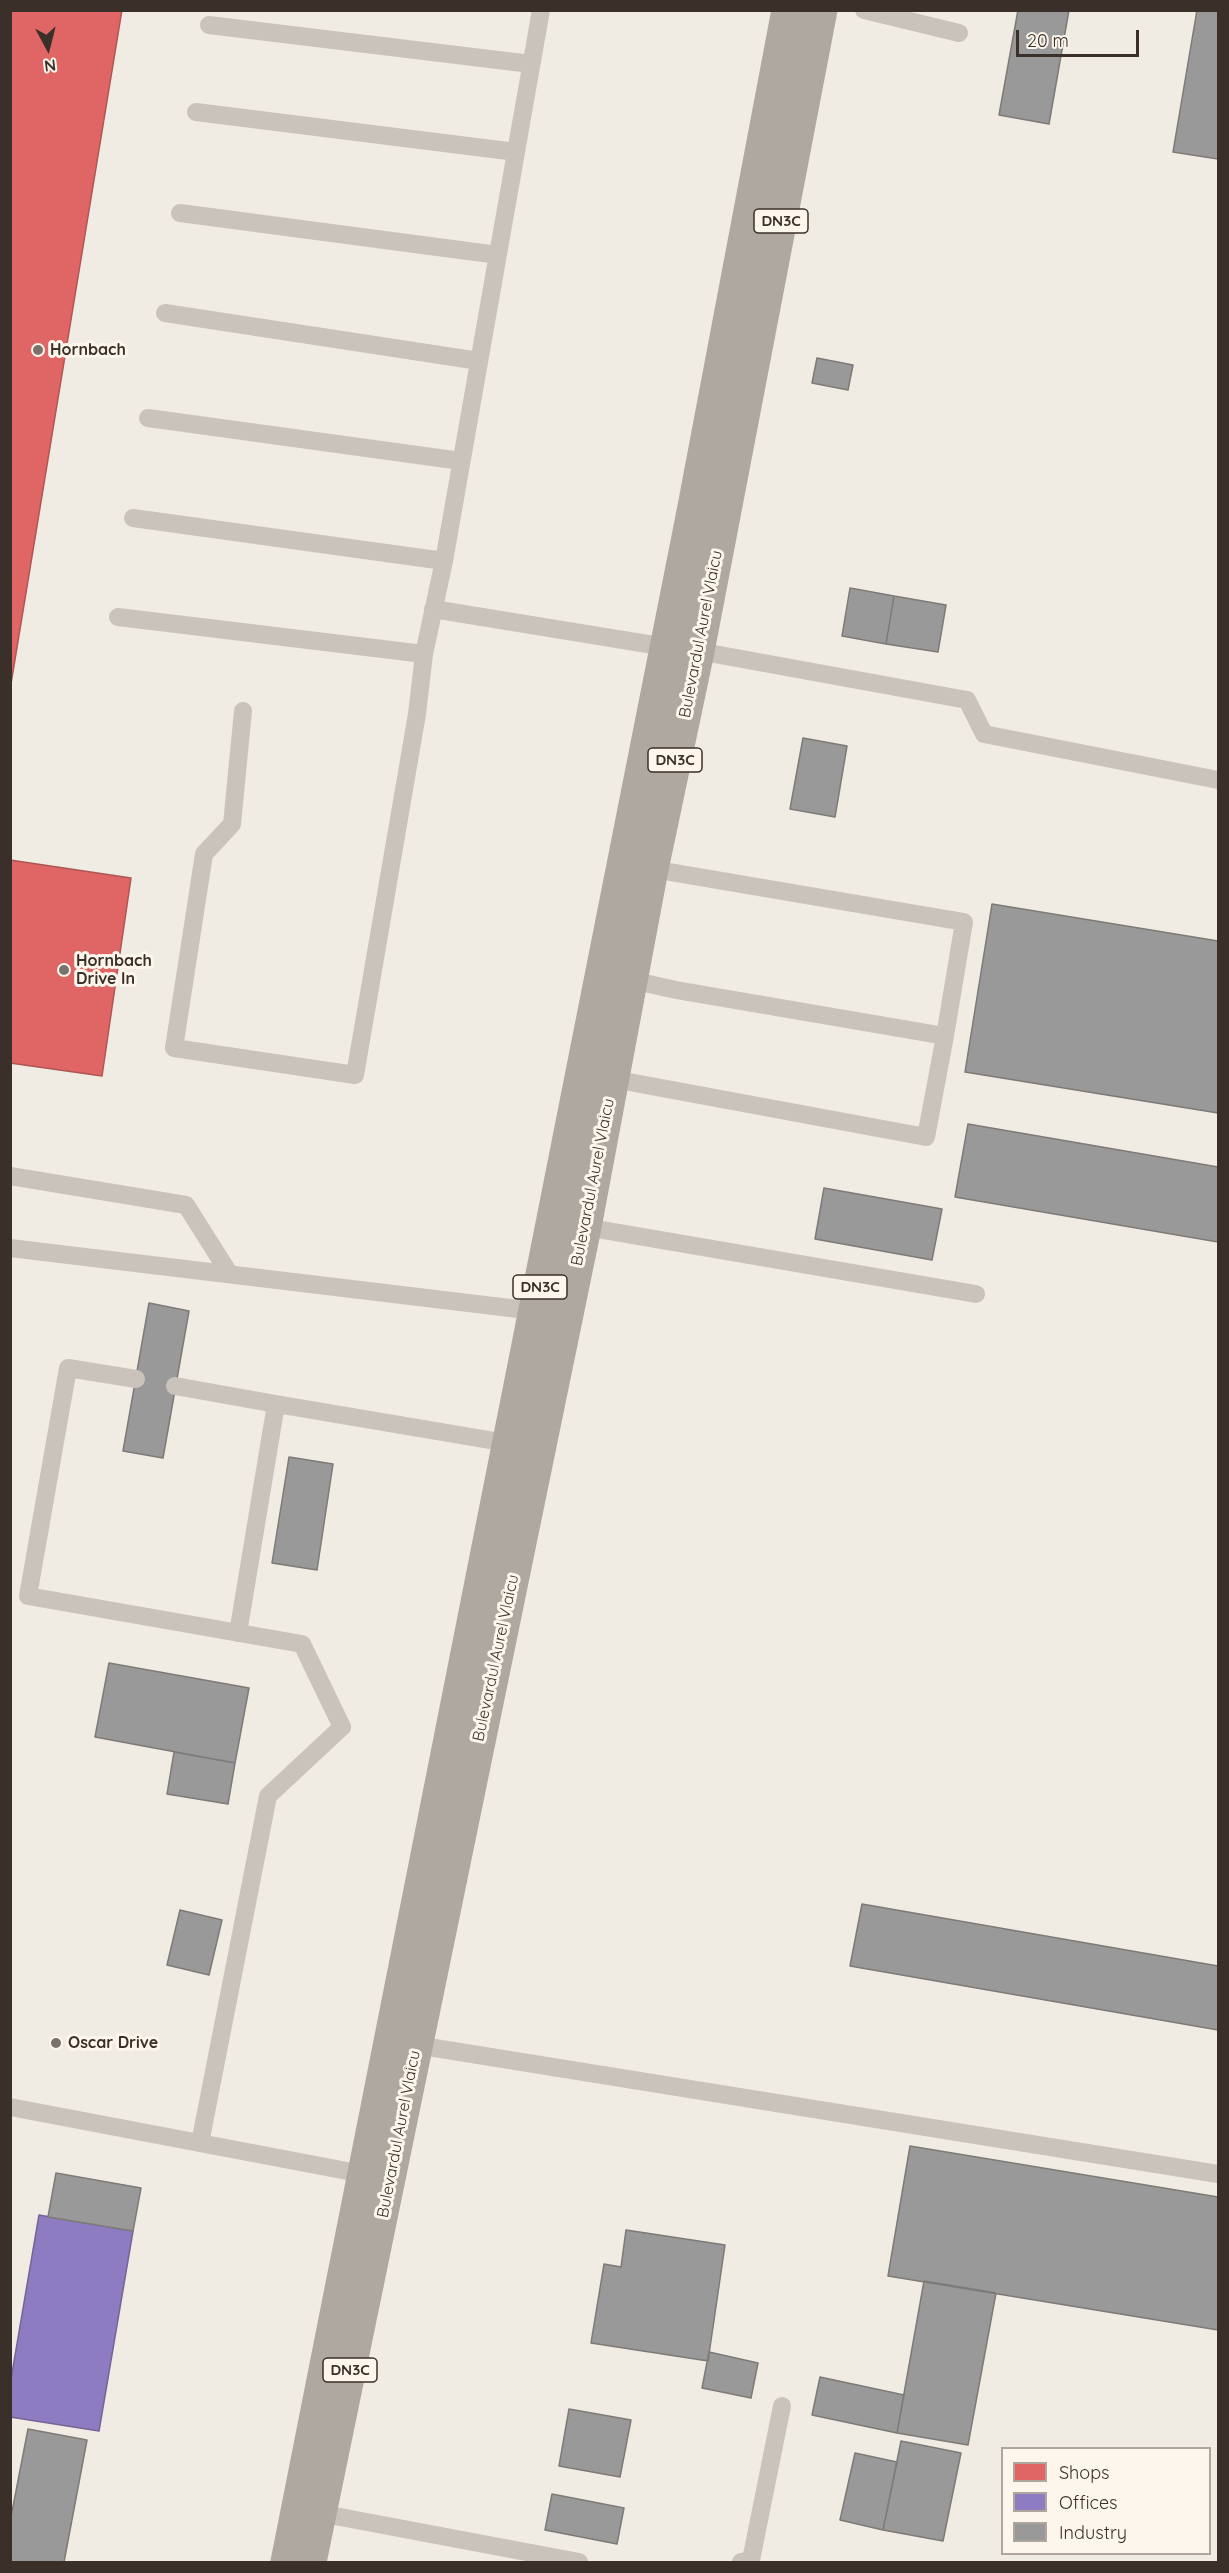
<!DOCTYPE html>
<style>
body{margin:0}
#map{position:relative;width:1229px;height:2573px;overflow:hidden;background:#f0ebe3;font-family:Quicksand,sans-serif}
canvas{display:block}
.frame{position:absolute;inset:0;border:12px solid #3b3029;pointer-events:none}
.legend{position:absolute;left:1001px;top:2447px;width:210px;height:108px;box-sizing:border-box;background:#fcf6ec;border:2px solid #afa79e;margin:0;padding:8px 10px;list-style:none;font-size:18px;color:#3b3029}
.legend li{display:flex;align-items:center;gap:12px;height:30px}
.legend b{width:30px;border:2px solid #afa79e}
.north{position:absolute;left:18px;top:18px;width:60px;height:60px;-webkit-text-stroke:4px #fcf6ec;paint-order:stroke;rotate:173deg;font-size:16px;font-weight:700;line-height:24px;text-align:center;color:#3b3029}
.north::after{content:'';display:block;margin:auto;width:21px;height:27px;background:#3b3029;clip-path:polygon(50% 0,100% 100%,50% 72%,0 100%)}
.scale{position:absolute;left:1016px;top:30px;width:123px;height:27px;box-sizing:border-box;border:3px solid #3b3029;border-top:0;padding-left:8px;font-size:18px;line-height:21px;white-space:nowrap;color:#3b3029;-webkit-text-stroke:4px #fcf6ec;paint-order:stroke}
</style>
<div id="map">
<canvas width="1229" height="2573"></canvas>
<div class="frame"></div>
<ul class="legend">
<li><b style="height:16px;background:#e06666"></b>Shops</li>
<li><b style="height:16px;background:#8e7cc3"></b>Offices</li>
<li><b style="height:16px;background:#999"></b>Industry</li>
</ul>
<div class="north">N</div>
<div class="scale">20 m</div>
</div>
<script>
const ctx = document.querySelector('canvas').getContext('2d');
ctx.lineJoin = 'round';
function fill(path, color) {
  ctx.fillStyle = color;
  ctx.fill(path, 'evenodd');
}
function trace(path, color, width, dash) {
  ctx.strokeStyle = color;
  ctx.lineWidth = width;
  ctx.lineCap = dash ? 'butt' : 'round';
  ctx.setLineDash(dash || []);
  ctx.stroke(path);
}
function write(font, color, halo, rows, align = 'center') {
  ctx.font = font + ' Quicksand,sans-serif';
  ctx.lineWidth = 6;
  ctx.setLineDash([]);
  ctx.textBaseline = 'middle';
  ctx.strokeStyle = halo;
  ctx.fillStyle = color;
  for (const [text, x, y, turn = 0] of rows) {
    ctx.save();
    ctx.translate(x, y);
    ctx.rotate((+turn || 0) * Math.PI / 180);
    ctx.textAlign = isNaN(turn) ? turn : align;
    if (halo) ctx.strokeText(text, 0, 0);
    ctx.fillText(text, 0, 0);
    ctx.restore();
  }
}
const shops = new Path2D(`
 M10 10H122L10 690Z
 M10 860 131 878 102 1076 10 1063Z`);
fill(shops, '#e06666');
trace(shops, '#ae5654', 1.5);
const offices = new Path2D(`
 M39 2215 133 2231 99 2431 10 2417V2385Z`);
fill(offices, '#8e7cc3');
trace(offices, '#756595', 1.5);
const industry = new Path2D(`
 M1018 10H1069L1049 124 999 115Z
 M1197 10H1218V159L1173 152Z
 M817 358 853 365 848 390 812 383Z
 M850 588 894 596 886 644 842 636Z
 M894 596 946 605 938 652 886 644Z
 M803 738 847 746 835 817 790 809Z
 M992 904 1218 941V1113L965 1072Z
 M968 1124 1218 1167V1242L955 1197Z
 M824 1188 942 1209 932 1260 815 1239Z
 M149 1303 189 1311 163 1458 123 1451Z
 M289 1457 333 1464 317 1570 272 1563Z
 M109 1663 249 1688 235 1763 95 1737Z
 M174 1752 235 1763 228 1804 167 1794Z
 M862 1904 1218 1966V2030L850 1966Z
 M180 1910 222 1920 209 1975 167 1965Z
 M910 2146 1218 2197V2330L888 2276Z
 M56 2173 141 2188 133 2231 48 2217Z
 M626 2230 725 2245 708 2361 591 2343 604 2264 621 2267Z
 M924 2281 996 2293 968 2445 897 2433Z
 M709 2352 758 2363 751 2398 702 2388Z
 M820 2377 904 2395 897 2433 812 2415Z
 M569 2409 631 2420 620 2477 559 2466Z
 M28 2429 87 2440 64 2562H10V2522Z
 M901 2441 961 2453 943 2541 883 2530Z
 M855 2453 897 2462 883 2530 840 2520Z
 M552 2494 624 2508 617 2544 545 2530Z`);
fill(industry, '#999');
trace(industry, '#7d7a77', 1.5);
trace(new Path2D(`
 M864 10 959 33
 M209 25 531 64
 M196 112 516 152
 M180 213 498 255
 M165 313 479 361
 M148 418 461 461
 M133 518 444 561
 M433 609 666 647
 M118 617 424 654
 M698 651 967 700 984 734 1218 780
 M243 711 232 824 204 854 174 1048 355 1075 417 714 424 654 444 561 541 10
 M631 980 676 990 945 1036 964 922 652 869
 M613 1079 926 1137 945 1036
 M10 1176 186 1205 229 1273
 M585 1227 976 1294
 M10 1248 535 1311
 M136 1379 68 1368 28 1596 302 1644 342 1727 268 1796 200 2143
 M175 1386 276 1404
 M238 1633 276 1404 507 1443
 M416 2045 1218 2174
 M10 2107 363 2174
 M319 2513 579 2562
 M741 2562 751 2560 782 2406`), '#cac3bc', 18);
trace(new Path2D(`
 M287 2562 693 512 788 10
 M310 2562 585 1227 652 869 698 651 821 10`), '#afa8a1', 33);
for (const [x, y, r, color] of [
 [38,350,6,"#7a716a"],
 [64,970,6,"#7a716a"],
 [56,2043,6,"#7a716a"]
]) {
  const dot = new Path2D();
  dot.arc(x, y, r, 0, 2 * Math.PI);
  ctx.fillStyle = color;
  ctx.fill(dot);
  trace(dot, '#fcf6ec', 2);
}
for (const [x, y, w] of [
 [781,221,54],
 [675,760,54],
 [540,1287,54],
 [350,2370,54]
]) {
  const box = new Path2D();
  box.roundRect(x - w / 2, y - 12, w, 24, 4.5);
  ctx.fillStyle = '#fcf6ec';
  ctx.fill(box);
  trace(box, '#3b3029', 1.5);
}
write('bold 15px', '#3b3029', null, [
 ["DN3C",781,221],
 ["DN3C",675,760],
 ["DN3C",540,1287],
 ["DN3C",350,2370]
]);
write('bold 16px', '#3b3029', '#fcf6ec', [
 ["Hornbach",50,350],
 ["Hornbach",76,961],
 ["Drive In",76,979],
 ["Oscar Drive",68,2043]
], 'left');
write('16px', '#3b3029', '#fcf6ec', [
 ["Bulevardul Aurel Vlaicu",701,634,-79],
 ["Bulevardul Aurel Vlaicu",593,1182,-79],
 ["Bulevardul Aurel Vlaicu",496,1658,-78],
 ["Bulevardul Aurel Vlaicu",399,2134,-79]
]);
</script>
